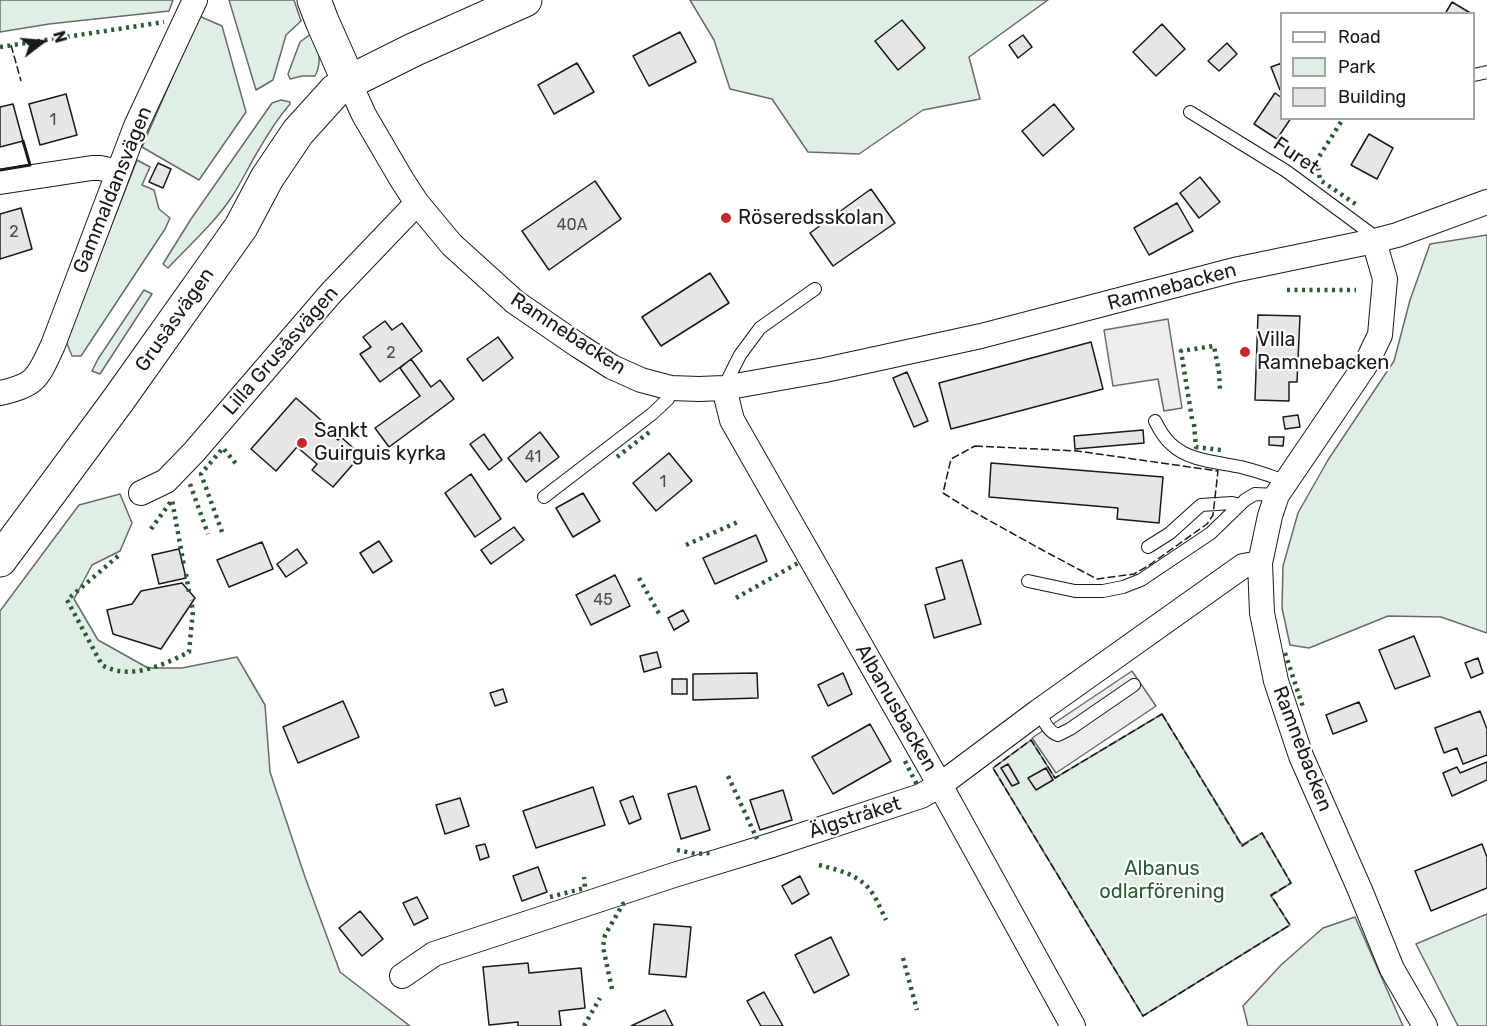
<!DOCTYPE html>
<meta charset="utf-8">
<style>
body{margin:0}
#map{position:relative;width:1487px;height:1026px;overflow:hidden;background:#fff;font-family:Rubik,sans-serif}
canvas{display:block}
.legend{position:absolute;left:1280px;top:12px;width:195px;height:108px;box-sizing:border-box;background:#fff;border:2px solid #a3a3a3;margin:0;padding:8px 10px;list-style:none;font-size:18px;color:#1a1a1a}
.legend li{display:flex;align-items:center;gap:12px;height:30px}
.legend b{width:30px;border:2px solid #a3a3a3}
.north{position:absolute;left:12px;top:12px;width:60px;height:60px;-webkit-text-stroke:4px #fff;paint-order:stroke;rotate:74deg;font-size:16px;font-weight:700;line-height:24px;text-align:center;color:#1a1a1a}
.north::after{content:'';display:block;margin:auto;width:21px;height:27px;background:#1a1a1a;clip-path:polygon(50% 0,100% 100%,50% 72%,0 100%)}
</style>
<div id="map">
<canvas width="1487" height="1026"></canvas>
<ul class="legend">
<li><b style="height:8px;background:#fff"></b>Road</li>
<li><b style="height:16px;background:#e0efe3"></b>Park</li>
<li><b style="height:16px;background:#e6e6e6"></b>Building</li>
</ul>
<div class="north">N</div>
</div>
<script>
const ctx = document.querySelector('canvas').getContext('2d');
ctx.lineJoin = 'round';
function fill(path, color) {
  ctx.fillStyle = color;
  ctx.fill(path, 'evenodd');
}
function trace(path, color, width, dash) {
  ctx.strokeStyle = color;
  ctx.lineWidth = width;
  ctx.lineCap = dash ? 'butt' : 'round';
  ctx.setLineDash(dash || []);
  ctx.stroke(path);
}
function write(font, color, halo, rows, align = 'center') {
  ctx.font = font + ' Rubik,sans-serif';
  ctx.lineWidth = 4.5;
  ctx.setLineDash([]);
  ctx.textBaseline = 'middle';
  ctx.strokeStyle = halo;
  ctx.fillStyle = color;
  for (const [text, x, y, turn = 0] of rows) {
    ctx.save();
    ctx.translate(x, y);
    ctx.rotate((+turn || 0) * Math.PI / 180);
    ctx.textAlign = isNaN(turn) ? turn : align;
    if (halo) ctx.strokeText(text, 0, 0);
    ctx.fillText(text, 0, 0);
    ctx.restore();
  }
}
const green = new Path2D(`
 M0 0H173L169 11 49 24 0 32Z
 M229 0H294L301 21 286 35 273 80 256 90Z
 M690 0H1048L969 57 980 99 923 110 859 154 808 152 772 99 730 89 714 40Z
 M199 16 222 26 246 112 199 180 142 147Z
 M312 33C318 47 323 61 315 76H302L290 79 288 74 300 42Z
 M281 100 290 102V104C279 117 269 132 261 146 251 162 243 179 233 195 215 223 190 244 168 268L163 264 191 219 272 103Z
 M137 160 150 167 142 185 154 190 159 209 170 218 165 229 81 356H72L66 341Z
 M1487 235V633L1441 617 1388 616 1309 648 1290 645 1282 608 1283 566 1298 513 1328 460 1394 361 1410 300 1430 244Z
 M144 290 152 294 100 374 92 371 98 359Z
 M120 494 132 523 120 551 92 565 74 599 98 640 148 668H182L237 657 265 705 270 772 305 877 340 972 410 1026H0V611L79 505Z
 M1162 714 1242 845 1262 833 1291 883 1271 896 1290 925 1143 1016 993 768 1031 740 1055 778Z
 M1487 914V1026H1458L1416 944Z
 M1355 917 1403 1026H1248L1243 1006 1281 965 1323 928Z`);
fill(green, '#e0efe3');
trace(green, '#6a6a6a', 1.5);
const parking = new Path2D(`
 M1168 319 1182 408 1164 411 1158 379 1113 386 1104 330Z
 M1132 671 1156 706 1056 773 1032 738Z`);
fill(parking, '#ededed');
trace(parking, '#6a6a6a', 1.5);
const building = new Path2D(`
 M1452 2 1472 14H1445Z
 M902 20 925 48 898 70 875 41Z
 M1162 24 1185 49 1156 76 1133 52Z
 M680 32 696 62 649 86 633 56Z
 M1023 35 1032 47 1018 58 1009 45Z
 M1227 43 1237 54 1219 71 1208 61Z
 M577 63 594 92 554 114 538 85Z
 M1282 63V89L1280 90 1271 67Z
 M1275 93 1282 98V118H1291L1277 139 1254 124Z
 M66 94 77 135 40 145 29 104Z
 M13 104 23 141 0 147V107Z
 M1054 104 1074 129 1043 156 1022 131Z
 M1369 134 1393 148 1377 179 1351 165Z
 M158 163 171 169 163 188 149 182Z
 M1200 177 1220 202 1199 218 1180 193Z
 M595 181 621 219 549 270 522 231Z
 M871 189 895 223 833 266 810 233Z
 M1177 203 1193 231 1149 255 1134 228Z
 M21 208 32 249 0 259V214Z
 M710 273 729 303 661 346 642 317Z
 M1258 315 1300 316 1297 382H1289V401L1255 400Z
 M385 321 392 330 402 323 422 351 380 382 360 354 371 347 363 337Z
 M498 337 513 358 483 381 467 359Z
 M1091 342 1103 389 951 429 939 383Z
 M411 359 431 387 440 380 454 399 389 447 375 428 420 396 400 368Z
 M907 372 928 421 914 427 893 378Z
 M296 398 321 420 318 423 338 440 341 437 361 455 333 487 312 470 317 464 297 447 276 471 251 449Z
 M1298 415 1300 427 1285 429 1283 417Z
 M1143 430 1144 443 1075 449 1074 436Z
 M540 432 559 457 526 482 508 458Z
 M484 434 502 460 489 470 470 444Z
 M1269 437H1284L1283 446 1269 445Z
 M669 453 692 481 656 511 633 483Z
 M991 463 1163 477 1159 523 1117 519 1118 508 989 497Z
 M471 474 501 519 475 537 445 493Z
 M583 493 600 521 573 537 556 508Z
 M514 527 524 540 491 564 481 550Z
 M756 535 767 561 715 584 703 558Z
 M379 541 392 561 373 573 360 553Z
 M262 542 273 569 229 587 217 560Z
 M179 549 186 578 159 584 152 555Z
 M297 549 307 563 286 577 277 564Z
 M962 560 981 624 934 638 925 605 945 599 936 568Z
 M615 575 630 606 591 625 576 595Z
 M182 583 195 598 161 649 113 634 107 610 132 604 141 591Z
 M683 610 689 621 674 630 668 618Z
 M1414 636 1430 676 1395 689 1379 650Z
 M657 652 661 667 644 672 640 656Z
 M1478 658 1483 673 1471 678 1465 663Z
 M757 673 758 698 693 700V674Z
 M843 673 852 694 828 706 818 685Z
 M672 679H687V694H672Z
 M503 689 507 702 495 706 490 693Z
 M343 701 359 737 298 763 283 727Z
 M1359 702 1367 721 1333 734 1326 715Z
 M1480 711 1487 729V755L1463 764 1457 748 1444 753 1435 728Z
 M870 724 891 761 833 794 812 757Z
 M1487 762V780L1452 796 1443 773 1457 767 1460 773Z
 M1008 764 1019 783 1012 786 1001 768Z
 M1046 768 1053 780 1036 790 1028 778Z
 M696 786 710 830 681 839 668 794Z
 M593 787 605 825 536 848 523 811Z
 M783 790 792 820 760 830 750 800Z
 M633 796 641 819 629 824 620 801Z
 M460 798 469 826 445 834 436 805Z
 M485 844 489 857 480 860 476 846Z
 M1482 844 1487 857V888L1431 911 1415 871Z
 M538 867 547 892 522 901 513 876Z
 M800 876 809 894 792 904 782 886Z
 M417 897 428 918 414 925 403 903Z
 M360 911 383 939 362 956 339 928Z
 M654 924 691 927 686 977 649 974Z
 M831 937 849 975 814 993 795 955Z
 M528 963 529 973 581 968 585 1008 559 1011 561 1026H518V1022L489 1025 483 967Z
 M764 992 783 1026H761L747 1001Z
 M665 1010 673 1026H631Z`);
fill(building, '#e6e6e6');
trace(building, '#1a1a1a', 1.5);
const lane = new Path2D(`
 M1474 75 1487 72
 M1190 112 1286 171 1370 233 1374 241
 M724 387 740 355 760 328 815 289
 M1155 421C1159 429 1164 438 1171 444 1188 461 1218 462 1241 467 1256 471 1271 475 1285 482
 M544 497 652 414 668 399 671 388
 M1148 547 1170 533 1201 505 1232 503 1240 505
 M1028 581 1075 591H1103L1123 587 1141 580 1211 533 1245 500 1255 494 1277 495
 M1039 711C1044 721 1048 732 1058 735L1070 729 1134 685`);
const street = new Path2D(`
 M349 82 364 115 402 180 417 203 452 245 515 302 579 346 612 367 641 380 671 388 699 389 724 388 825 370 981 336 1234 270 1374 241 1385 279 1380 335 1366 364 1277 495 1270 516 1260 563 1262 613 1276 681 1301 756 1360 890 1392 969 1425 1026
 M0 182 92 168H100L118 172
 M1374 241 1397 235 1487 202
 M724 388 732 420 940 785 1073 1026
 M0 393C37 385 38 377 53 345L136 126 195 0
 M141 493 166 481 194 452 331 293 417 203
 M402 976 434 954 674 875 772 845 921 796 940 785 1039 711 1243 566 1260 563`);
const secondary = new Path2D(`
 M314 0 322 21 349 82
 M0 560 119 399 241 227 267 178 298 132 326 101 335 91 349 82 413 50 525 0`);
trace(lane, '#1a1a1a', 14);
trace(street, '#1a1a1a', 26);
trace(secondary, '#1a1a1a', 35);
trace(lane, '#fff', 12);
trace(street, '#fff', 24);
trace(secondary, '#fff', 33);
trace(new Path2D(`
 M0 47 164 22
 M1341 122 1317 160 1320 180 1357 205
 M1287 290H1356
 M1192 419 1181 351 1214 346 1219 372 1220 390
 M1194 424 1196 447 1221 450
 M617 457 652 430
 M190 484 208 534
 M151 529 172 500 184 566
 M222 532 201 474 223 448 237 465
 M686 545 740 521
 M118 556 67 600 102 665C130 681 163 665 189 652L193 611 191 600
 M186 574 189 592
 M639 578 661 617
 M736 598 798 563
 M1285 653 1303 707
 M905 761 917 785
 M728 776 757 839
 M677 850 696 854 710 853
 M819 865C839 870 861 875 873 894 878 902 882 912 886 920
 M550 897 585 888 584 877
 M903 958 917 1010
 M612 989 603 947 605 935 623 904 626 903
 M584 1026 600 998`), '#2b5a34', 4.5, [3, 4.5]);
trace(new Path2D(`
 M11 45 21 81
 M975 446 1077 451 1218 471 1213 515 1207 524 1148 566 1134 574 1097 579 1046 552 972 511 943 493 951 459Z
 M1162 714 1242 846 1262 833 1291 883 1271 895 1290 925 1143 1016 993 768 1031 740 1055 778Z`), '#1a1a1a', 1.5, [8, 3]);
trace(new Path2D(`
 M0 170 30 165 23 141`), '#1a1a1a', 3);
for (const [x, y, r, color] of [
 [726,218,6,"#c62828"],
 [1245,352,6,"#c62828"],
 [302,443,6,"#c62828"]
]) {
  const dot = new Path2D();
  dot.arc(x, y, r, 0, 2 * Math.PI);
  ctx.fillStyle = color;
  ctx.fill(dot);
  trace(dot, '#fff', 2);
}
write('16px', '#4d4d4d', null, [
 ["1",53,120],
 ["40A",572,225],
 ["2",14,232],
 ["2",391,353],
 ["41",533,457],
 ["1",663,482],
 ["45",603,600]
]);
write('20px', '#1a1a1a', '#fff', [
 ["Furet",1296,156,34],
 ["Gammaldansvägen",113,190,-68],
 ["Ramnebacken",1172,287,-15],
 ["Grusåsvägen",175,320,-55],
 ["Ramnebacken",568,334,33],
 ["Lilla Grusåsvägen",281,351,-49],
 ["Albanusbacken",896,708,60],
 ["Ramnebacken",1302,749,69],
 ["Älgstråket",855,818,-18]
]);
write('20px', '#1a1a1a', '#fff', [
 ["Röseredsskolan",738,218],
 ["Villa",1257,340],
 ["Ramnebacken",1257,363],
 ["Sankt",314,431],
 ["Guirguis kyrka",314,454]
], 'left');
write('20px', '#2b5a34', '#fff', [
 ["Albanus",1162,869],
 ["odlarförening",1162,892]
]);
</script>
